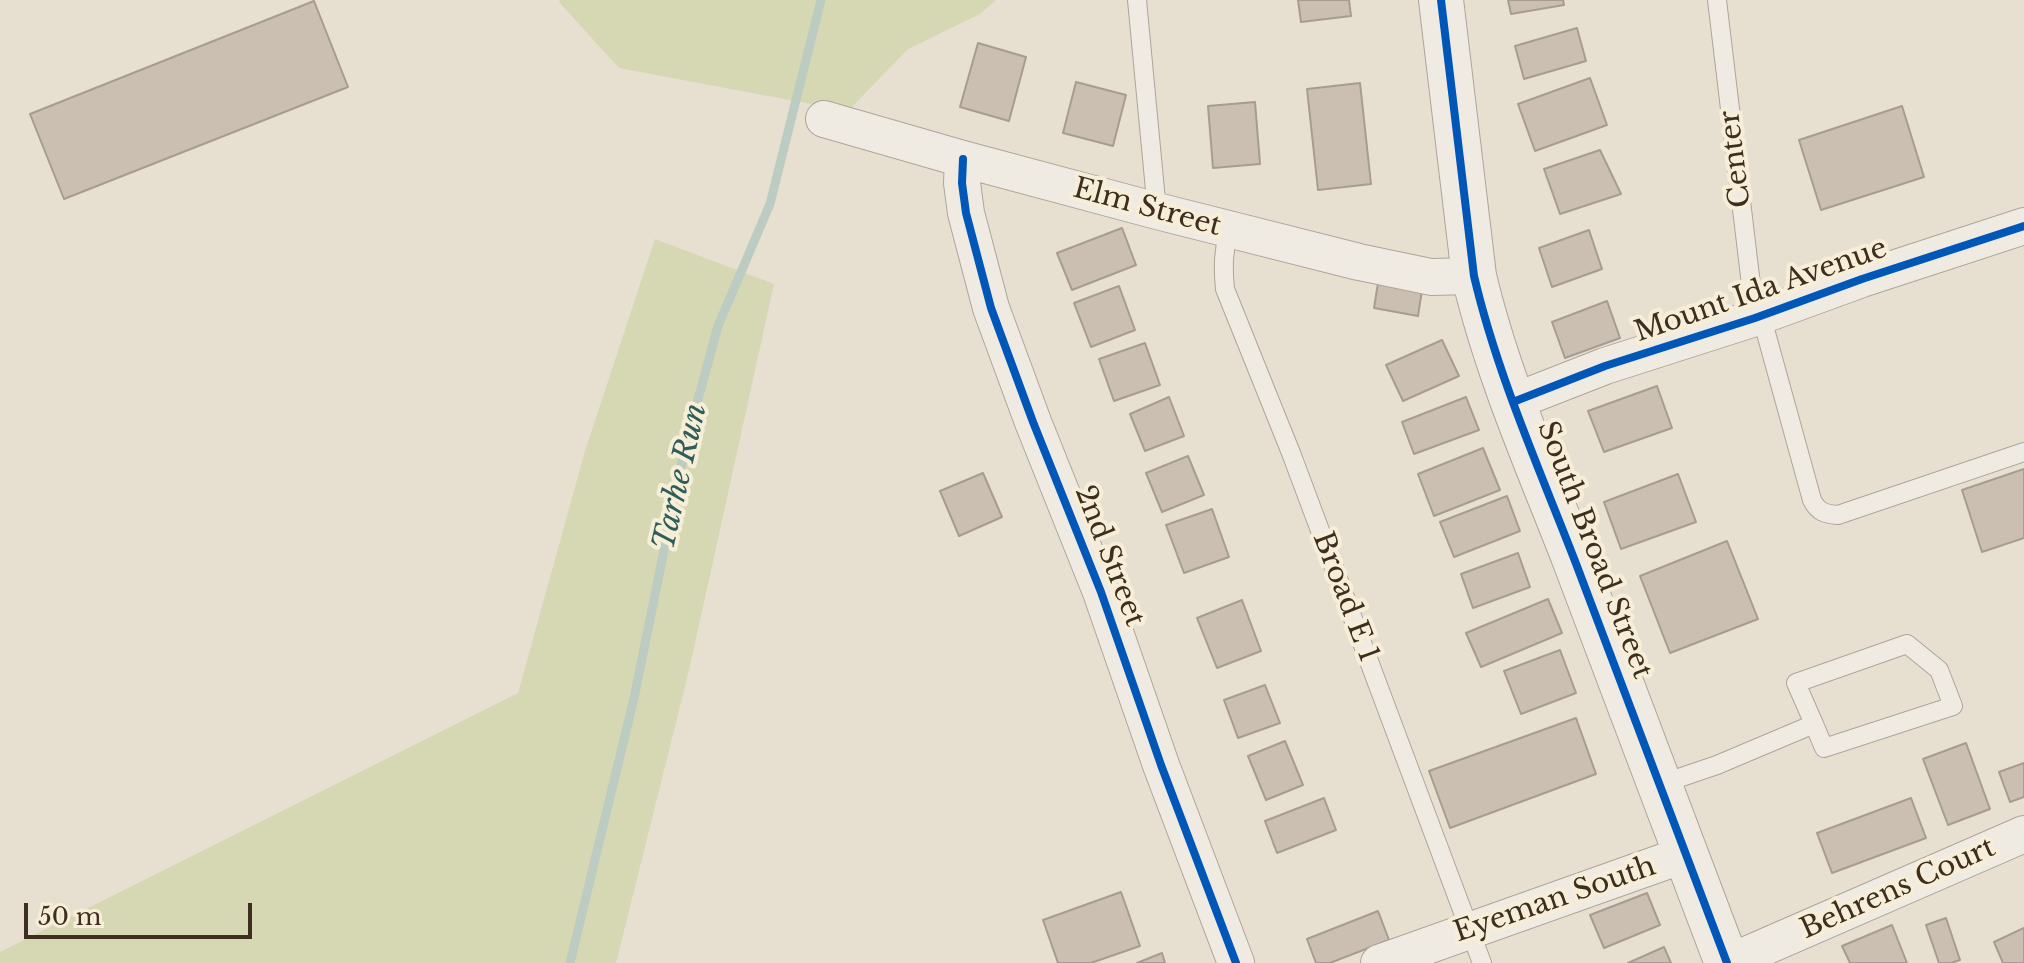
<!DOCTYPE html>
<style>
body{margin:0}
#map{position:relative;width:2024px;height:963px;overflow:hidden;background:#e7e0d1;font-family:"Libre Baskerville",serif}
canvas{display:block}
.scale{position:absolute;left:24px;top:903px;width:228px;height:36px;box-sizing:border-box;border:4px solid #3d2e20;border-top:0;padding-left:10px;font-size:24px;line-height:28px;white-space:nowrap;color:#3d2e20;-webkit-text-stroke:6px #f7eed8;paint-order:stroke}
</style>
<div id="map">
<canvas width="2024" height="963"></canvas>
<div class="scale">50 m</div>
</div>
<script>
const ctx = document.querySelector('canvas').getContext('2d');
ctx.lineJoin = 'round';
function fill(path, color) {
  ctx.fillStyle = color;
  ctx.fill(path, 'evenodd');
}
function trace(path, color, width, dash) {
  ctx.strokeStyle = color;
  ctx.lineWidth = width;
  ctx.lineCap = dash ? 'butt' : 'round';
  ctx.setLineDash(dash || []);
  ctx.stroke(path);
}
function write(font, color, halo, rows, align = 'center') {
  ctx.font = font + ' "Libre Baskerville",serif';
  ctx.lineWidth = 8;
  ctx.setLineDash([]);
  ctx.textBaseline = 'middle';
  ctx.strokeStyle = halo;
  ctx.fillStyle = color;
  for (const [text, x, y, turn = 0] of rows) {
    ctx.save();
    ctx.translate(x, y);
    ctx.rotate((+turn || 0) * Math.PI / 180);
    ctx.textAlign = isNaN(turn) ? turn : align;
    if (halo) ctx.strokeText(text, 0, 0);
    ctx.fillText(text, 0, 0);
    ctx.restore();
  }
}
fill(new Path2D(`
 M560 0H996L980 14 908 49 848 111 619 68 559 2Z
 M655 239 774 284 690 666 616 963H0V952L518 693 585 451Z`), '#d6d7b3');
trace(new Path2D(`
 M570 963 634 698 685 447 718 326 770 204 821 0`), '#bcccc2', 9);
const building = new Path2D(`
 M1298 0H1349L1351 16 1301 22Z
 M1508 0H1563L1564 5 1511 14Z
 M314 1 348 87 64 199 30 114Z
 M1577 28 1586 61 1524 79 1515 46Z
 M978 43 1026 57 1009 121 960 107Z
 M1590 78 1607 125 1535 151 1518 104Z
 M1076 82 1126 95 1113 146 1063 133Z
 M1360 83 1371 184 1318 190 1307 89Z
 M1255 102 1260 164 1213 168 1208 106Z
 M1902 106 1924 177 1821 210 1799 140Z
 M1600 150 1621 194 1560 214 1544 169Z
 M1122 228 1136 265 1072 290 1057 253Z
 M1589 230 1602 269 1552 287 1539 248Z
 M1378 283 1422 290 1418 316 1374 308Z
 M1119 286 1135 330 1091 347 1074 303Z
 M1607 301 1620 338 1565 358 1552 322Z
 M1442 340 1459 376 1403 401 1386 365Z
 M1145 343 1160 385 1114 401 1099 359Z
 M1657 386 1672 428 1604 452 1588 411Z
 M1169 397 1184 436 1145 451 1130 414Z
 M1466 397 1479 430 1414 454 1402 422Z
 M1483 448 1500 490 1434 516 1418 474Z
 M1188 456 1204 495 1162 512 1146 473Z
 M2024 469V538L1982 552 1962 490Z
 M983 473 1002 517 959 536 940 491Z
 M1678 474 1696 522 1621 549 1604 502Z
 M1507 496 1520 531 1454 557 1440 522Z
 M1212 509 1229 557 1184 573 1166 525Z
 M1727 541 1758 619 1670 653 1640 576Z
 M1518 553 1530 587 1473 608 1461 574Z
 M1548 599 1562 633 1481 667 1466 633Z
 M1242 600 1261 651 1217 668 1197 618Z
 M1560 650 1576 693 1521 714 1504 671Z
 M1265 685 1280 723 1238 738 1224 700Z
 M1576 718 1596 774 1450 828 1429 771Z
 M1285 741 1303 785 1266 800 1248 756Z
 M1966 743 1990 809 1948 825 1923 759Z
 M2024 763V797L2010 802 1999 772Z
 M1324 798 1336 830 1277 853 1265 821Z
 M1911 798 1926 838 1832 873 1817 833Z
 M1121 892 1140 946 1091 963H1058L1043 920Z
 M1647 893 1660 925 1604 948 1590 915Z
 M1378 911 1389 940 1330 963H1316L1307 939Z
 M1946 918 1960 960 1951 963H1939L1926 925Z
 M1892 925 1907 963H1850L1842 946Z
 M2024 928V963H2003L1994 942Z
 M1664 947 1671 963H1628Z
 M1162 953 1165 963H1137Z`);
fill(building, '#cbbfb2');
trace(building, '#a89c90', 2);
const service = new Path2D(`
 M1137 0 1157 211
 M1717 0 1755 318
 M1229 230C1223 251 1223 268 1225 289L1291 453 1482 963
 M1761 315 1812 500C1818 512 1825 514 1838 515L2024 452
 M1661 784 1717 765 1814 724 1796 683 1907 644 1939 670 1953 706 1824 748 1814 724`);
const minor = new Path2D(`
 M824 119 963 159 1157 211 1359 262 1431 277 1474 276
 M963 159 962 183 966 213 991 308 1033 422 1101 592 1161 765 1236 963
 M1513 402 1605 366 1755 318 1862 279 2024 226
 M1379 963 1686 854
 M1728 963 2024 834`);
const tertiary = new Path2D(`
 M1441 0 1474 276C1497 374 1539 468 1575 561 1627 695 1677 829 1727 963`);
trace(service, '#ada599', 20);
trace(minor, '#ada599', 38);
trace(tertiary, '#ada599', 46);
trace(service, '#efebe3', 18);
trace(minor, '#efebe3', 36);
trace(tertiary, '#efebe3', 44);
trace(new Path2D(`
 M1441 0 1474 276C1497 374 1539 468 1575 561 1627 695 1677 829 1727 963
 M963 159 962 183 966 213 991 308 1033 422 1101 592 1161 765 1236 963
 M1513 402 1605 366 1755 318 1862 279 2024 226`), '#0057b8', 8);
write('28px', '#3d2e20', '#f7eed8', [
 ["Center",1736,159,-97],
 ["Elm Street",1147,208,15],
 ["Mount Ida Avenue",1761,291,-19],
 ["South Broad Street",1594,550,69],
 ["2nd Street",1109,556,69],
 ["Broad E 1",1345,597,69],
 ["Behrens Court",1898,889,-24],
 ["Eyeman South",1555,900,-19]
]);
write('italic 30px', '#2f5d5a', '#f7eed8', [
 ["Tarhe Run",681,477,-77]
]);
</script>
